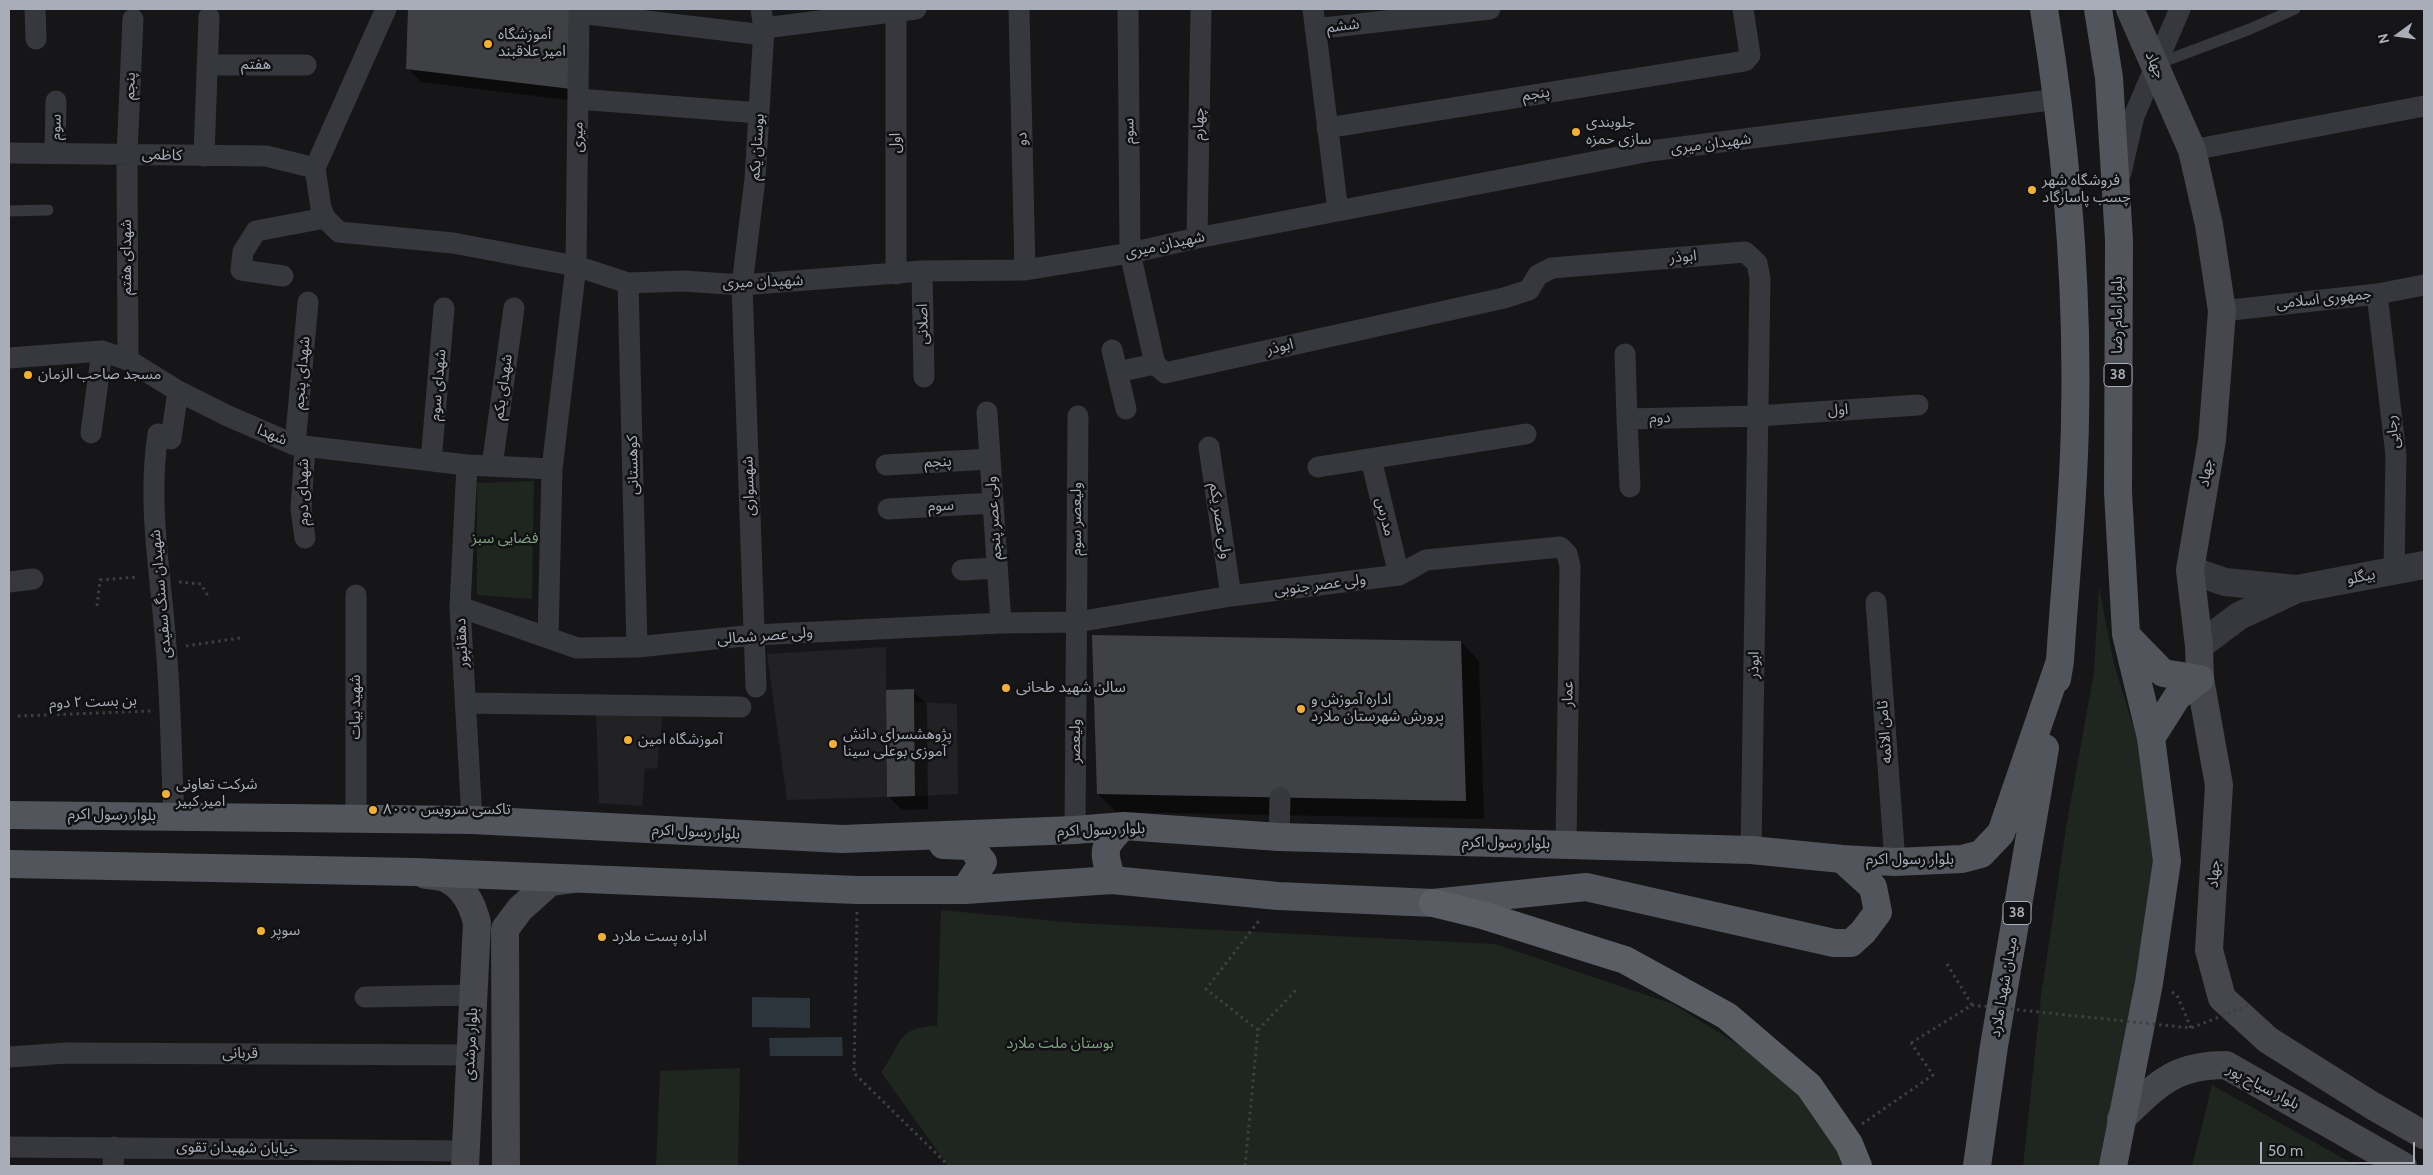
<!DOCTYPE html>
<meta charset="utf-8">
<style>
body{margin:0}
#map{position:relative;width:2433px;height:1175px;overflow:hidden;background:#161618;font-family:Cabin,sans-serif}
canvas{display:block}
.frame{position:absolute;inset:0;border:10px solid #a8adb8;pointer-events:none}
.north{position:absolute;left:2373px;top:10px;width:50px;height:50px;-webkit-text-stroke:4px #111113;paint-order:stroke;rotate:256deg;font-size:14px;font-weight:700;line-height:20px;text-align:center;color:#a8adb8}
.north::after{content:'';display:block;margin:auto;width:18px;height:22px;background:#a8adb8;clip-path:polygon(50% 0,100% 100%,50% 72%,0 100%)}
.scale{position:absolute;left:2260px;top:1142px;width:155px;height:22px;box-sizing:border-box;border:2px solid #a8adb8;border-top:0;padding-left:6px;font-size:15px;line-height:18px;white-space:nowrap;color:#a8adb8;-webkit-text-stroke:4px #111113;paint-order:stroke}
</style>
<div id="map">
<canvas width="2433" height="1175"></canvas>
<div class="frame"></div>
<div class="north">N</div>
<div class="scale">50 m</div>
</div>
<script>
const ctx = document.querySelector('canvas').getContext('2d');
ctx.lineJoin = 'round';
function fill(path, color) {
  ctx.fillStyle = color;
  ctx.fill(path, 'evenodd');
}
function trace(path, color, width, dash) {
  ctx.strokeStyle = color;
  ctx.lineWidth = width;
  ctx.lineCap = dash ? 'butt' : 'round';
  ctx.setLineDash(dash || []);
  ctx.stroke(path);
}
function write(font, color, halo, rows, align = 'center') {
  ctx.font = font + ' Cabin,"Noto Sans Arabic",sans-serif';
  ctx.lineWidth = 5;
  ctx.setLineDash([]);
  ctx.textBaseline = 'middle';
  ctx.strokeStyle = halo;
  ctx.fillStyle = color;
  for (const [text, x, y, turn = 0] of rows) {
    ctx.save();
    ctx.translate(x, y);
    ctx.rotate((+turn || 0) * Math.PI / 180);
    ctx.textAlign = isNaN(turn) ? turn : align;
    if (halo) ctx.strokeText(text, 0, 0);
    ctx.fillText(text, 0, 0);
    ctx.restore();
  }
}
fill(new Path2D(`
 M886 647 887 797 787 800 767 654Z
 M915 702 957 704 958 794 915 796Z
 M596 711 663 712 657 768 645 769 642 806 599 803Z`), '#222225');
fill(new Path2D(`
 M534 481 532 599 477 595V483Z
 M2099 587 2114 664 2144 761 2158 859 2107 1166H2023L2041 996 2067 822 2094 672Z
 M941 910 1076 923 1495 944 1673 1004 1773 1066 1819 1118 1847 1166H948L881 1072C903 1043 896 1027 937 1026Z
 M740 1068 738 1166H656L660 1071Z
 M2212 1085 2357 1166H2192Z`), '#1e261f');
fill(new Path2D(`
 M752 997 810 998V1028L752 1027Z
 M842 1037 843 1056H770L769 1038Z`), '#2c353c');
fill(new Path2D(`
 M409 9H584V102L421 82 408 68Z
 M1461 642 1479 661 1484 819 1116 812 1098 794Z
 M913 691 927 704 928 809 902 810 888 796Z`), '#0007');
fill(new Path2D(`
 M408 9H569L571 89 406 69Z
 M1092 635 1461 641 1466 801 1097 794Z
 M914 689 915 796 887 797 886 690Z`), '#404145');
trace(new Path2D(`
 M179 582 201 584 208 596
 M97 606 100 580 138 577
 M186 646 240 638
 M18 716 151 711
 M857 912 854 1073 949 1166
 M1947 964 1972 1005
 M2172 992 2177 995 2191 1028
 M1258 1030 1297 989
 M1862 1124 1933 1075 1911 1043
 M1245 1166 1258 1030 1206 989 1261 918`), '#3d3f44', 3, [2.5, 4]);
trace(new Path2D(`
 M2157 64 2250 29 2295 9
 M9 211 48 210`), '#37383d', 11);
trace(new Path2D(`
 M35 9 36 39
 M1019 9 1025 270
 M1128 9 1130 253 1155 364 1165 373 1504 298 1529 290 1538 275 1552 268 1745 252 1757 263 1760 279 1751 850
 M1313 9 1338 211
 M579 13 764 35
 M764 28 916 9
 M1315 29 1490 9
 M207 65H306
 M578 99 759 113
 M1327 128 1745 61 1750 55 1743 9
 M2192 150 2424 106
 M55 152 56 101
 M9 153 266 156 315 168
 M204 156 209 17
 M315 168 321 208 325 218 339 232 453 243 576 266 628 283 683 281 742 285 922 271 1025 270 1130 253 1197 238 1650 151 2058 99
 M315 168 386 9
 M2121 173 2134 116 2180 9
 M1197 238 1201 9
 M922 271 924 377
 M896 274V11
 M283 276 241 270 243 252 256 231 325 218
 M628 283 637 647
 M2377 294 2396 455 2394 571
 M2222 311 2377 294 2424 285
 M1112 350 1126 409
 M1625 354 1627 419 1758 416 1918 405
 M9 358 102 351 128 360 178 391 228 416 295 445 467 465 552 469
 M128 360 127 154 133 19
 M1117 372 1155 364
 M987 412 1001 623
 M1627 419 1630 487
 M91 433 102 351
 M295 445 308 302
 M1209 447 1231 596
 M1371 459 1399 575
 M431 461 444 308
 M467 465 460 607 472 820
 M886 465 990 459
 M492 466 514 308
 M1318 467 1526 434
 M888 509 993 503
 M305 538 301 509 305 446
 M962 570 997 568
 M9 582 33 579
 M1876 602 1895 862
 M460 607 577 648 637 647 754 635 1001 623 1077 622 1231 596 1399 575 1426 560 1560 547 1567 554 1570 566 1566 844
 M548 638 552 469 576 266 579 9
 M756 687 742 285 755 179 764 28 761 9
 M466 703 741 707
 M174 816C171 759 171 702 166 646 161 575 147 505 158 434L171 439 178 391
 M356 819V595
 M1075 830 1078 416
 M1279 837 1280 798
 M365 997 474 995
 M9 1057 67 1053 471 1055
 M9 1147 466 1151
 M113 1166 114 1147`), '#37383d', 21);
trace(new Path2D(`
 M2190 570 2225 582 2296 589
 M2199 646 2239 616 2297 589 2424 565`), '#37383d', 28);
trace(new Path2D(`
 M2130 9 2192 150 2209 225 2222 311 2212 440 2190 570 2199 646 2200 679 2219 785 2209 950 2222 998 2268 1040 2373 1106 2424 1135
 M426 875C433 876 443 876 449 880 465 889 473 906 477 923L465 1166
 M2121 1119C2157 1085 2173 1065 2226 1065L2403 1166
 M506 1166 505 929 520 909 550 882 573 879`), '#45474d', 28);
trace(new Path2D(`
 M2044 9C2066 144 2078 282 2075 419 2074 500 2065 581 2060 661L2057 679
 M2098 9 2109 78 2119 240 2118 492 2126 634 2151 738 2167 861 2149 983 2113 1166
 M2128 637 2163 673 2200 679
 M2151 738 2177 697 2200 679
 M9 815 472 820 842 839 1075 830 1124 826 1279 837 1751 850 1842 859 1895 862 1962 859 1981 854 2001 833 2060 661
 M943 845 970 846 983 862 965 890
 M9 864 414 872 857 890H965L1112 880 1278 896 1433 903 1586 887 1834 943H1851L1863 932 1878 912 1873 887 1842 859
 M1112 880C1103 851 1101 847 1124 826
 M1977 1166 1994 1046 2045 748`), '#53555c', 28);
trace(new Path2D(`
 M1433 903 1482 915 1625 960 1727 1016 1809 1086 1849 1144 1858 1166`), '#5b5e65', 28);
trace(new Path2D(`
 M1911 1043 1972 1005 2191 1028 2252 1004`), '#3d3f44', 3, [2.5, 4]);
for (const [x, y, r, color] of [
 [488,44,5,"#f2b134"],
 [1576,132,5,"#f2b134"],
 [2032,190,5,"#f2b134"],
 [28,375,5,"#f2b134"],
 [1006,688,5,"#f2b134"],
 [1301,709,5,"#f2b134"],
 [628,740,5,"#f2b134"],
 [833,744,5,"#f2b134"],
 [166,794,5,"#f2b134"],
 [373,810,5,"#f2b134"],
 [261,931,5,"#f2b134"],
 [602,937,5,"#f2b134"]
]) {
  const dot = new Path2D();
  dot.arc(x, y, r, 0, 2 * Math.PI);
  ctx.fillStyle = color;
  ctx.fill(dot);
  trace(dot, '#111113', 2);
}
for (const [x, y, w] of [
 [2118,375,28],
 [2017,913,28]
]) {
  const box = new Path2D();
  box.roundRect(x - w / 2, y - 11.5, w, 23, 4);
  ctx.fillStyle = '#111113';
  ctx.fill(box);
  trace(box, '#a8adb8', 1);
}
write('bold 14px', '#a8adb8', null, [
 ["38",2118,375],
 ["38",2017,913]
]);
write('15px', '#a8adb8', '#111113', [
 ["ششم",1343,26,-7],
 ["هفتم",256,65],
 ["جهاد",2155,65,66],
 ["پنجم",130,86,-88],
 ["پنجم",1536,94,-9],
 ["چهارم",1199,124,-89],
 ["سوم",56,127,-89],
 ["سوم",1129,131,-91],
 ["میری",578,137,-89],
 ["دو",1022,139,-91],
 ["اول",896,143,-90],
 ["شهیدان میری",1711,144,-7],
 ["بوستان یکم",757,147,-86],
 ["کاظمی",162,155,2],
 ["شهیدان میری",1165,245,-12],
 ["شهدای هفتم",127,257,-90],
 ["ابوذر",1683,257,-5],
 ["شهیدان میری",763,282,-2],
 ["جمهوری اسلامی",2324,299,-6],
 ["بلوار امام رضا",2118,315,-90],
 ["اصلانی",923,324,-91],
 ["ابوذر",1280,347,-13],
 ["شهدای پنجم",302,373,-85],
 ["شهدای سوم",438,385,-85],
 ["شهدای یکم",503,387,-82],
 ["اول",1838,410,-4],
 ["دوم",1660,418,-1],
 ["رجایی",2393,432,-96],
 ["شهدا",272,435,23],
 ["پنجم",938,462,-3],
 ["کوهستانی",633,465,-91],
 ["جهاد",2206,473,-81],
 ["شهسواری",749,486,-92],
 ["شهدای دوم",304,492,-90],
 ["سوم",941,506,-3],
 ["مدرس",1385,517,76],
 ["ولی عصر پنجم",994,518,-94],
 ["ولیعصر سوم",1077,519,-90],
 ["ولی عصر یکم",1220,521,81],
 ["بیگلو",2361,577,-11],
 ["ولی عصر جنوبی",1320,585,-7],
 ["شهیدان سنگ سفیدی",161,594,-95],
 ["ولی عصر شمالی",765,636,-4],
 ["دهقانپور",462,643,-93],
 ["ابوذر",1754,665,-89],
 ["عمار",1568,694,-89],
 ["بن بست ۲ دوم",93,702,-2],
 ["شهید بیات",356,707,-90],
 ["ثامن الائمه",1885,732,-94],
 ["ولیعصر",1076,741,-90],
 ["بلوار رسول اکرم",112,815,1],
 ["بلوار رسول اکرم",1101,830,-2],
 ["بلوار رسول اکرم",696,832,3],
 ["بلوار رسول اکرم",1506,843,1],
 ["بلوار رسول اکرم",1910,860],
 ["جهاد",2214,874,-86],
 ["میدان شهدا ملارد",2004,987,-80],
 ["بلوار مرشدی",471,1044,-87],
 ["قربانی",240,1054],
 ["بلوار سیاح پور",2263,1087,28],
 ["خیابان شهیدان تقوی",237,1148,1]
]);
write('15px', '#a8adb8', '#111113', [
 ["آموزشگاه",498,35],
 ["امیر علاقبند",498,52],
 ["جلوبندی",1586,123],
 ["سازی حمزه",1586,140],
 ["فروشگاه شهر",2042,181],
 ["چسب پاسارگاد",2042,198],
 ["مسجد صاحب الزمان",38,375],
 ["سالن شهید طحانی",1016,688],
 ["اداره آموزش و",1311,700],
 ["پرورش شهرستان ملارد",1311,717],
 ["پژوهشسرای دانش",843,735],
 ["آموزی بوعلی سینا",843,752],
 ["آموزشگاه امین",638,740],
 ["شرکت تعاونی",176,785],
 ["امیر کبیر",176,802],
 ["تاکسی سرویس ۸۰۰۰",383,810],
 ["سوپر",271,931],
 ["اداره پست ملارد",612,937]
], 'left');
write('15px', '#7fa381', '#111113', [
 ["فضایی سبز",505,539],
 ["بوستان ملت ملارد",1060,1044]
]);
</script>
